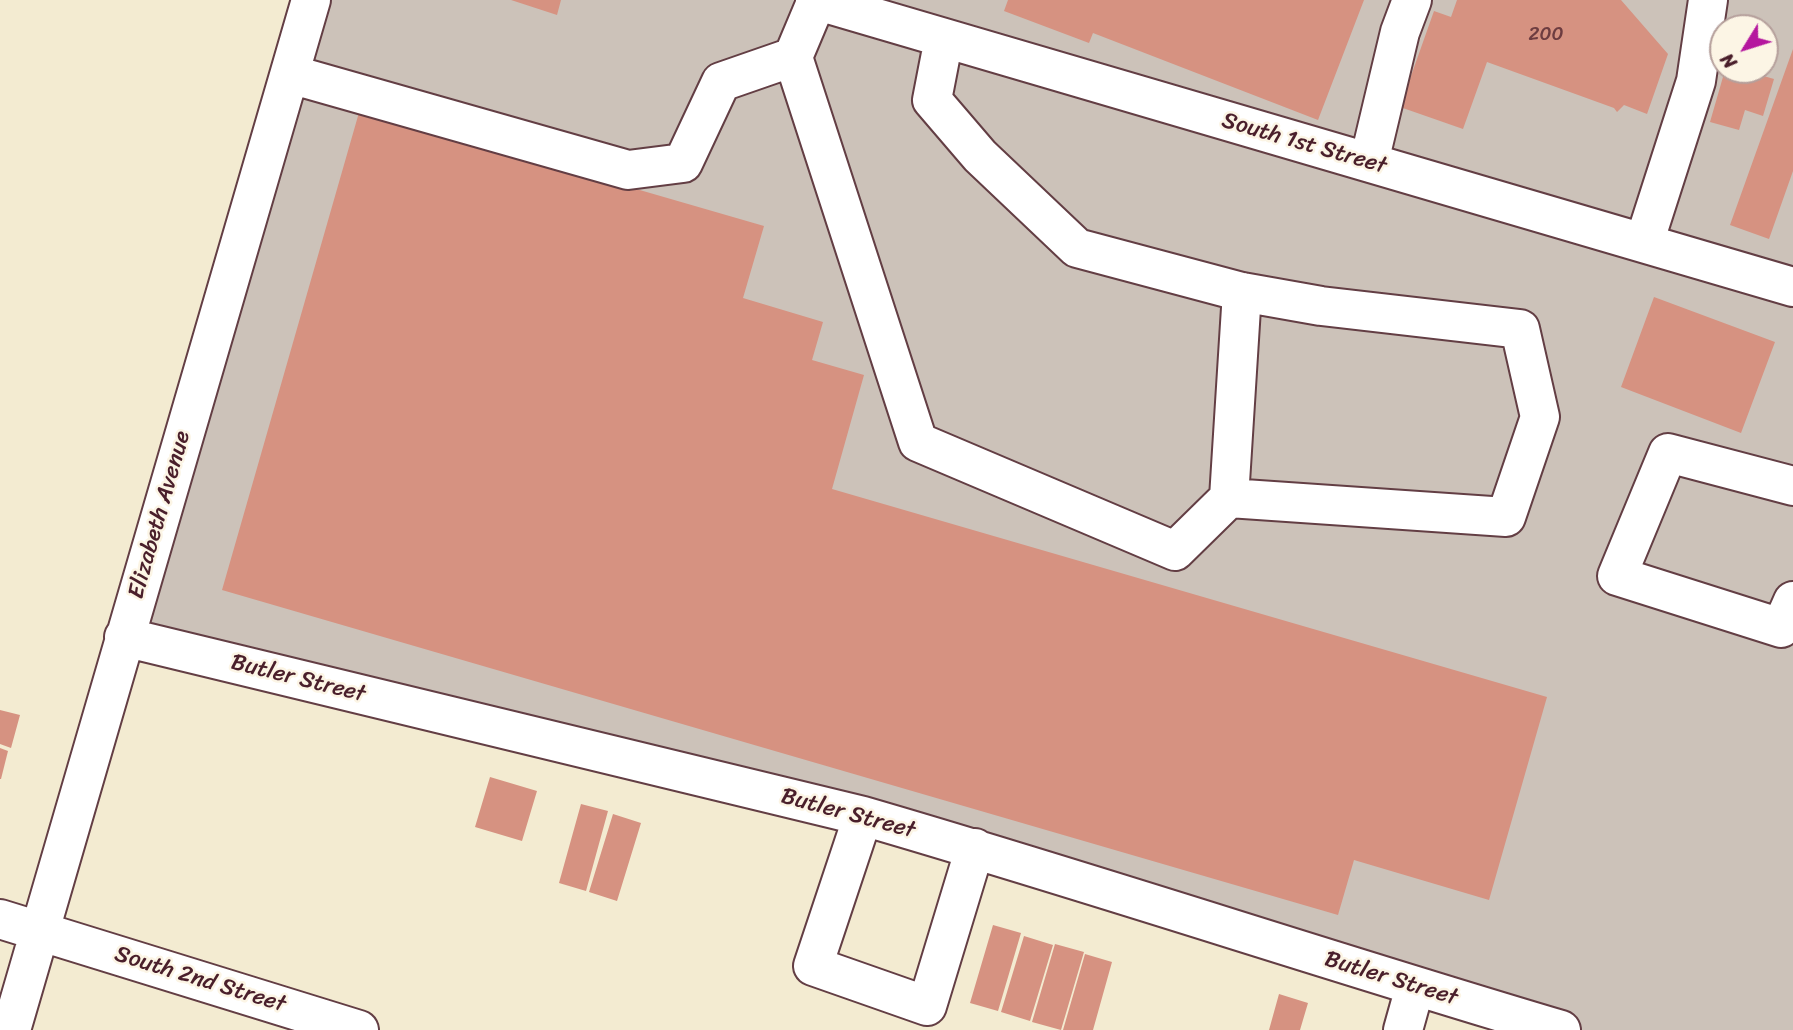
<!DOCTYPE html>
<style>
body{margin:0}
#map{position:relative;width:1793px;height:1030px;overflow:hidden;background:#f3ebd1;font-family:Sriracha,sans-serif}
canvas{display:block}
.north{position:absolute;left:1709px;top:14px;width:70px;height:70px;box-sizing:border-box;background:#fcf5e5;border:2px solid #b59f9b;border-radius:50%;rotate:232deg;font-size:19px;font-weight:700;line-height:28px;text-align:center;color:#4a1f2b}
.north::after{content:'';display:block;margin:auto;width:24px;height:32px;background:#b5179e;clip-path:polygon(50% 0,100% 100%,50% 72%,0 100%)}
</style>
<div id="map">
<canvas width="1793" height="1030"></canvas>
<div class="north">N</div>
</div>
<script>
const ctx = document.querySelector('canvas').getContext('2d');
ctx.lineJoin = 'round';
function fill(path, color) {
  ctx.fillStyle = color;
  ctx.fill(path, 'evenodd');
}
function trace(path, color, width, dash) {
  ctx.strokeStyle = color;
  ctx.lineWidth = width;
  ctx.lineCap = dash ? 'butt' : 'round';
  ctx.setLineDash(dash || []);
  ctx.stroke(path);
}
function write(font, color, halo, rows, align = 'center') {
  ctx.font = font + ' Sriracha,sans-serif';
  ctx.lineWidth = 5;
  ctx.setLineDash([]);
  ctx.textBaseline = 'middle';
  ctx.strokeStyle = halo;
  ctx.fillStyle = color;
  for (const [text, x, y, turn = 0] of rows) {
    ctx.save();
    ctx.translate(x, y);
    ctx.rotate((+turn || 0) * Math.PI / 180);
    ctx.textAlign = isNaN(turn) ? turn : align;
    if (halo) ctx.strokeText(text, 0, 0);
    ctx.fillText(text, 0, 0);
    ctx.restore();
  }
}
fill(new Path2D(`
 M312 0H1793V1030H1526L128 624ZM1723 28H1765V70H1723Z`), '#ccc2b9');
fill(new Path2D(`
 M511 0H561L557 15Z
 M1008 0H1364L1318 120 1093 33 1089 43 1004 11Z
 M1457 0H1621L1668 54 1647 114 1624 105 1617 112 1614 108 1487 62 1463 129 1400 107 1434 11 1451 17Z
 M1793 49V171L1769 239 1730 225Z
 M1725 70H1743L1774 79 1763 116 1745 110 1739 130 1710 122Z
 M360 109 764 226 743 298 823 322 812 360 864 375 832 489 1547 697 1489 900 1354 860 1338 915 222 590Z
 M1654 297 1775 342 1741 433 1621 387Z
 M0 710 20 715 11 748 0 744Z
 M0 748 8 751 1 779H0Z
 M490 777 537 791 522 841 475 827Z
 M581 804 608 811 586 891 559 883Z
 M613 814 641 823 617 901 589 892Z
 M993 925 1021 933 998 1011 970 1003Z
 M1024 936 1053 945 1030 1021 1001 1012Z
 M1055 944 1084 952 1061 1030 1032 1022Z
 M1085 954 1112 962 1093 1030H1063Z
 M1279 994 1308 1003 1300 1030H1269Z`), '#d69281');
const minor = new Path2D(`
 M815 0 1793 287
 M793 57 918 442 1175 551 1229 498 1506 517 1540 417 1520 329 1321 306 1242 292 1077 248 980 156 932 100 944 38
 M290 74 628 170 683 163 721 82 793 57 817 0
 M1369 162 1400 32 1412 0
 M1644 243 1696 81 1708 0
 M1793 486 1668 453 1617 576 1781 628 1793 601
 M1229 498 1242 292
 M124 637 863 816C1097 884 1328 961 1561 1030
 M863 816 813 966 927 1006 975 848
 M0 919 359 1030
 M11 1030 311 0
 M1403 1030 1415 987`);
trace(minor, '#633e44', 42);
trace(minor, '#fff', 38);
write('19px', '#6d3c40', null, [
 ["200",1546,35]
]);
write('23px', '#4a1f2b', '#fcf5e5', [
 ["South 1st Street",1304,144,16],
 ["Elizabeth Avenue",160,515,-74],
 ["Butler Street",298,679,14],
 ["Butler Street",848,814,15],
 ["Butler Street",1391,979,17],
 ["South 2nd Street",200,980,17]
]);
</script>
